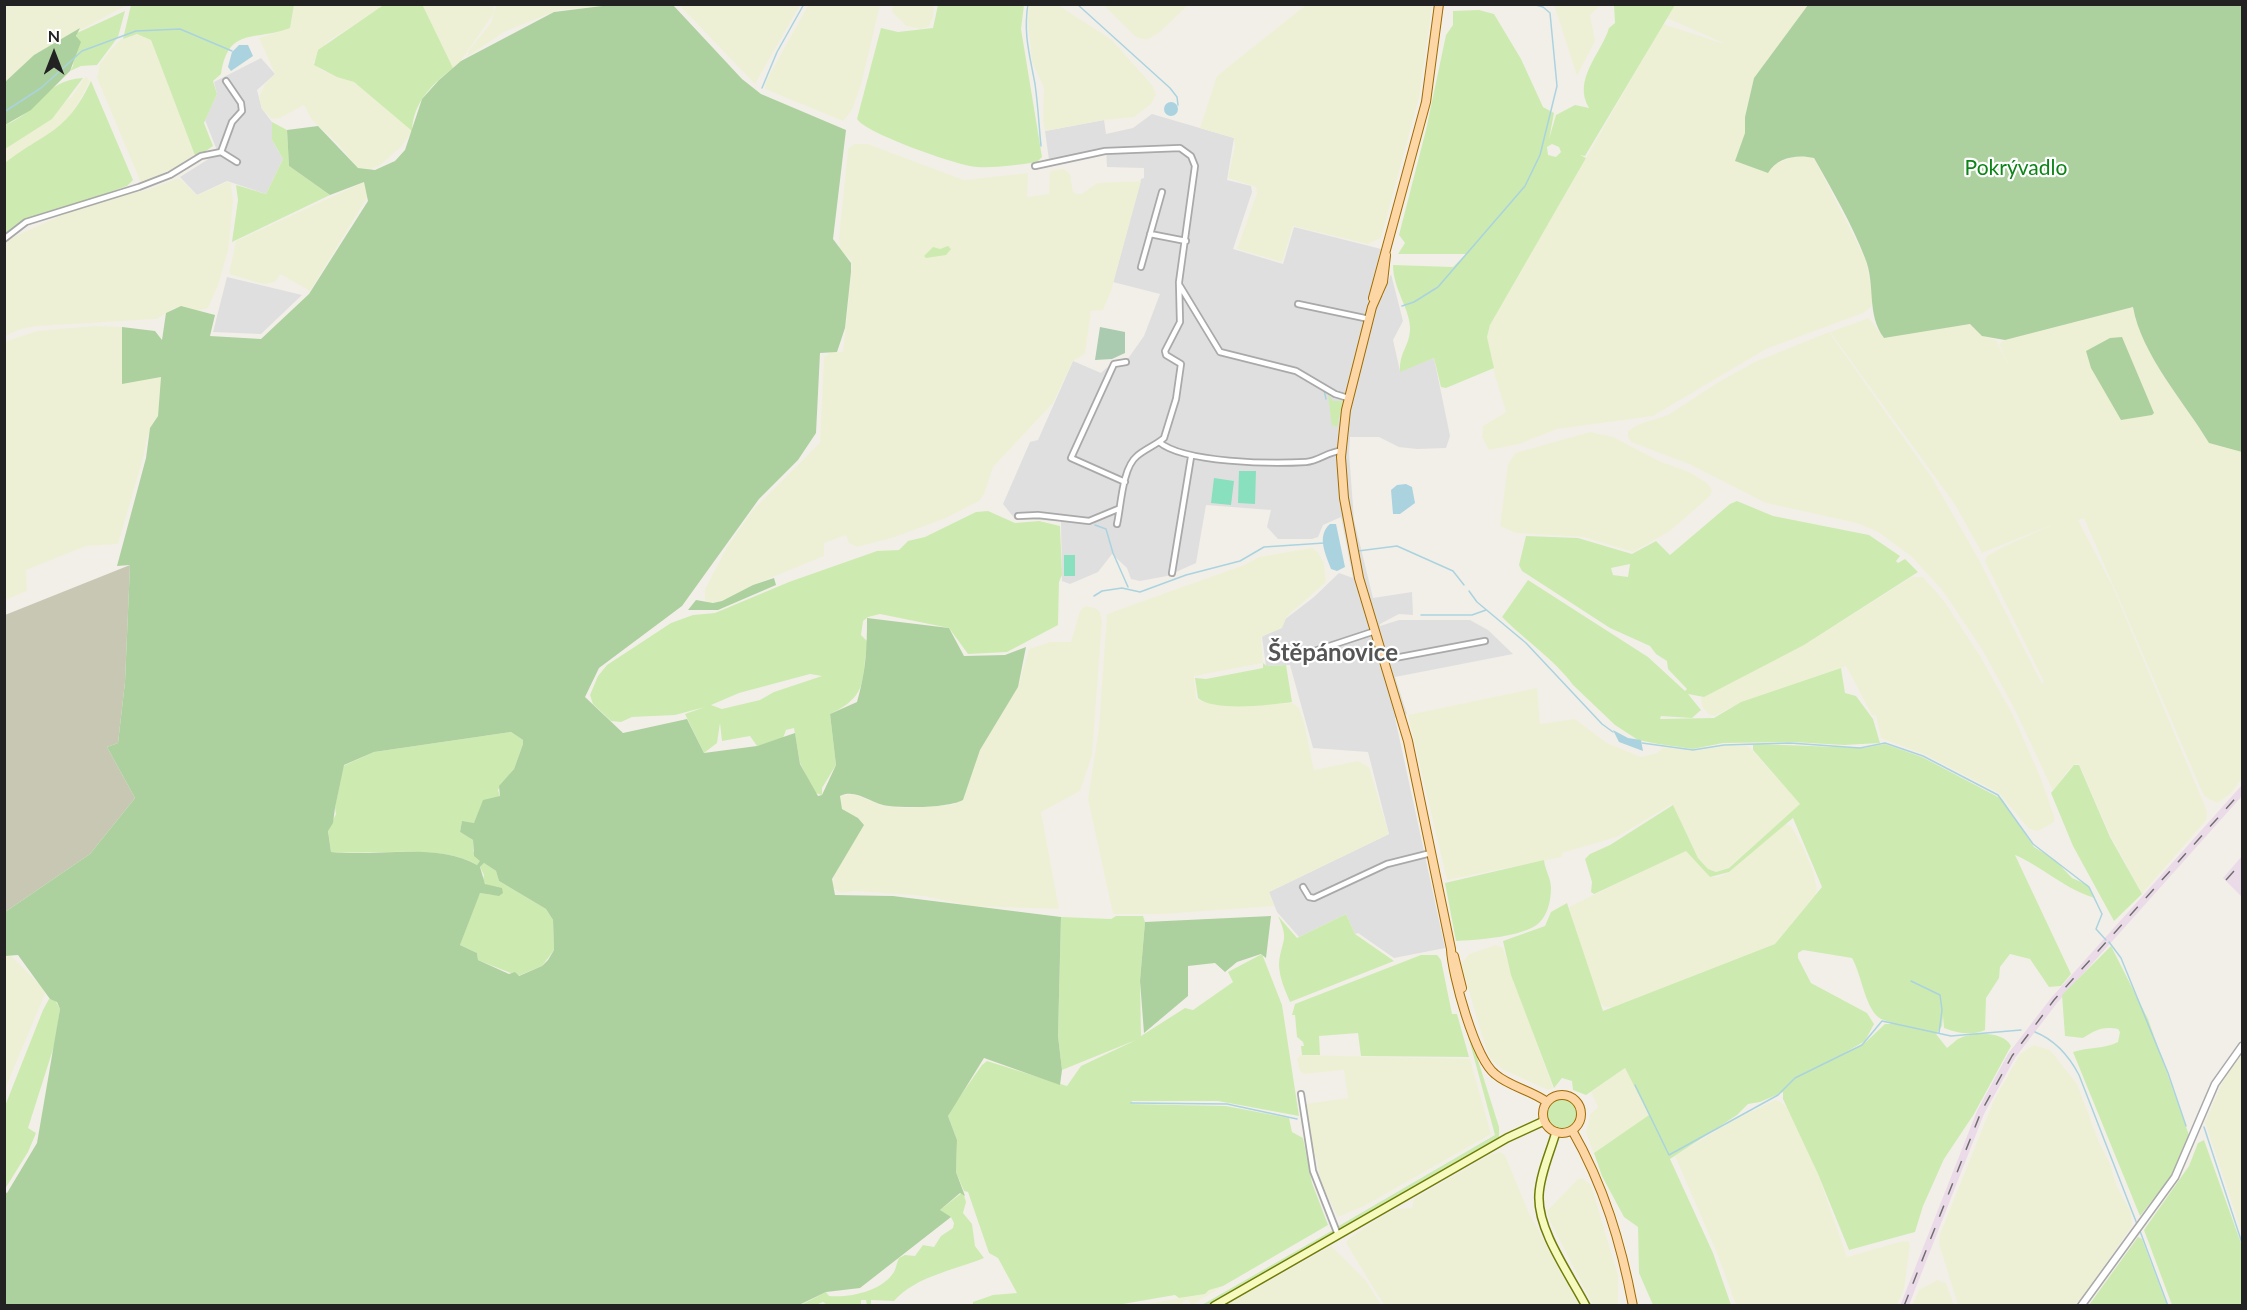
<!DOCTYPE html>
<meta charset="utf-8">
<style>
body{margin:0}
#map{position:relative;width:2247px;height:1310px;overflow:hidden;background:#f2efe9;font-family:Lato,sans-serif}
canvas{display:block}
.frame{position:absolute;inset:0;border:6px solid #222;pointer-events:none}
.north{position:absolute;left:24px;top:24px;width:60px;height:60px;-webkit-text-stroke:4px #fff;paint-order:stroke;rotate:0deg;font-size:16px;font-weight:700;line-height:24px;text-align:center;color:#222}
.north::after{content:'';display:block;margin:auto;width:21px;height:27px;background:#222;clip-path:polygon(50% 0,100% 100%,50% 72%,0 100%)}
</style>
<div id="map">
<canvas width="2247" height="1310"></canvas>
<div class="frame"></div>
<div class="north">N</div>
</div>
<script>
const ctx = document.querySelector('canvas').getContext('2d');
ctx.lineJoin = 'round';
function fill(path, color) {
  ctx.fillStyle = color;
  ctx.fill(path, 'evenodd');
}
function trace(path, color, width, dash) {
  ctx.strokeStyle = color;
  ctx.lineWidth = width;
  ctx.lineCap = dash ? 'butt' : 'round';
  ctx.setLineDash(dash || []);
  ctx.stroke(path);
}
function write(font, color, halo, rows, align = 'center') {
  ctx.font = font + ' Lato,sans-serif';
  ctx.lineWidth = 4.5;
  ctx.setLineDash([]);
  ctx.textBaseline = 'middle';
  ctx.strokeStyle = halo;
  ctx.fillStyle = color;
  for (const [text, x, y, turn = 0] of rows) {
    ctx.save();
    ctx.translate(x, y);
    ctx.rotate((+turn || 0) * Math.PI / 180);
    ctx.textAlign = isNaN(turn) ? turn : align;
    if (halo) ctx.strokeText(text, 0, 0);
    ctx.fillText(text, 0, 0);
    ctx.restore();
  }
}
fill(new Path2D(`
 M261 58 275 74 257 90 262 109 272 122V140L283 159 266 194 227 181 197 195 180 177 218 153 205 120 217 94 214 82Z
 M1152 114 1234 138 1227 180 1251 186 1252 192 1233 249 1283 264 1294 227 1381 249 1370 291 1373 295 1383 296 1391 274 1403 321 1393 340 1400 371 1434 358 1450 436 1446 448 1417 449 1399 447 1379 437H1350L1349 453 1354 520 1373 598 1412 592 1413 615 1399 614 1380 624V626L1399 620H1470L1488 630 1513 654 1395 677 1407 714 1395 718 1445 948 1394 958 1358 933 1355 934 1346 914 1299 937 1277 912 1269 892 1389 834 1368 752 1313 748 1290 665 1266 666 1262 637 1314 597 1339 573 1353 578 1341 517 1323 525 1318 537 1312 539H1278L1267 527 1271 510 1206 505 1196 563 1167 576 1140 581 1131 579 1127 568 1112 554 1098 572 1070 584 1062 581 1061 521 1015 519 1003 504 1030 442 1038 440 1073 361 1101 373 1113 362 1127 360 1144 336 1160 294 1113 282 1141 179 1144 178V168L1107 167 1106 148 1049 160 1045 131 1104 120 1106 134 1133 128Z
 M227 277 302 295 261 334 213 332Z`), '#e0dfdf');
fill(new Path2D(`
 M2242 785V796L2057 1003 2015 1058 1984 1114 1909 1305 1900 1306 1977 1111 2008 1054 2051 998Z
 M2242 856V897L2223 878Z`), '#ebdbe8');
fill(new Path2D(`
 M130 565 125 682 118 743 107 747 135 798 90 854 5 912V615Z`), '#c7c7b4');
fill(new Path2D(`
 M809 4 880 5 861 85 852 110 843 121 765 89 766 81Z
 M5 5H127L34 55 5 82Z
 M294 5H385L327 42 313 63 323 71 354 82 412 131 401 147 379 166 370 169 358 168 337 143 312 120 304 105 280 118 272 119 262 109 259 98 265 84 275 74 259 38 290 28Z
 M422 5H493L494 13 460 62 453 68Z
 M496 5H618L558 10 504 32 467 57 469 50 491 23Z
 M679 5H800L755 84Z
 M893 5H934L933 17 929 26 922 29 906 26 892 12Z
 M1029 5H1058L1112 40 1152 85 1156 94 1151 104 1134 117 1104 120 1045 131 1043 120 1044 88 1032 62 1028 21Z
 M1104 5H1188L1160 32 1147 40 1136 37Z
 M1306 5 1432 6 1419 97 1381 238 1368 244 1293 226 1282 262 1237 249 1257 193 1256 187 1228 178 1235 146 1234 138 1200 128 1217 76Z
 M1554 5H1601L1590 15 1595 41 1577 76Z
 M1675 5H1808L1754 78 1745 117V133L1735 161 1772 165 1793 157 1805 156 1814 158 1866 260 1873 298 1871 307 1863 313 1766 349 1653 416 1557 429 1519 444 1489 450 1482 437 1483 426 1506 412 1493 369 1487 337 1490 325 1663 24 1728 45 1667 18Z
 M137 34 151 40 196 158 141 183 97 78 100 64 108 53 120 40Z
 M86 76 90 81 71 116 55 131 5 163V149L72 96Z
 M854 144H868L964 180 1028 173 1027 197 1049 194 1050 171 1064 169 1070 174 1073 192 1077 194H1082L1097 183 1141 181 1111 291 1103 310 1091 311 1085 354 1073 361 1053 403 993 467 984 494 979 501 946 518 895 537 857 547 849 543 846 535 824 543V556L753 585 722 601 709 603 705 599V589L727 547 753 510 820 443 824 357 831 352H843L852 266 851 260 840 250 839 238 848 149Z
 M176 179H180L197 195 227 182 231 183 233 202 228 251 218 285 208 308 196 311 174 308 157 319 37 326 21 329 5 336 4 243 7 240 86 204 150 189Z
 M364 182 368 196 310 291 280 274 275 282 263 284 229 274 236 241Z
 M2133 307 2165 375 2209 443 2242 452V778L2231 793 2217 803 2204 796 2084 518 2078 520 2112 585 2207 811 2206 820 2201 826 2142 894 2110 835 2079 764H2075L2066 773 2053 791 2015 710 1983 651 1943 591 1911 556 1878 532 1857 523 1766 503 1689 464 1631 442 1628 437V431L1637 425 1668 415 1717 383 1755 362 1829 332 1932 478 1978 558 2042 684 2044 682 1985 561 1987 556 2003 547 2054 524 1982 553 1954 503 1830 332 1869 318 1884 338 1970 324 1982 336 1996 340 2010 369 1999 344 2005 340Z
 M94 326 122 327V383L161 377 158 416 147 438 143 458 118 544 86 546 26 570 27 591 5 600 4 342 37 331Z
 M1590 432 1613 437 1659 461 1689 472 1707 483 1712 490 1710 496 1670 531 1633 552 1584 537 1516 533 1500 526 1508 464 1515 453Z
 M1312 548 1318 552 1324 563 1326 582 1287 616 1282 628 1261 637 1263 663 1194 676 1196 699 1203 702 1236 706 1293 703 1299 708 1304 723 1314 770 1358 761 1369 767 1389 834 1269 892 1274 906 1163 914H1113L1088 799 1099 727 1107 614 1244 565 1259 557Z
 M1912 577H1923L1944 601 1980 656 2013 715 2040 776 2054 816V822L2038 831 2029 829 1999 793 1926 755 1881 738 1876 715H1872L1846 666 1741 702 1715 716 1708 714 1702 706 1701 697 1804 645Z
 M1085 606 1095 608 1100 612 1102 621 1092 755 1080 791 1041 812 1059 909 970 906 924 896 855 891 841 893 833 888 834 872 864 825 858 818 842 811 840 796 854 794 883 806 904 808 952 805 963 800 980 750 1018 687 1029 649 1050 642H1071L1080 611Z
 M1537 688 1540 724 1575 719 1607 743 1641 757 1657 753 1664 747 1694 751 1728 745 1748 746 1801 804 1728 868 1716 872 1708 869 1698 858 1672 804 1617 837 1562 853V857L1447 880 1408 715Z
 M1785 824 1791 826 1802 845 1813 871 1817 889 1815 895 1775 944 1613 1007H1605L1600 1003 1577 937 1569 908 1571 906 1686 850 1710 877H1719L1729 872Z
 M1496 945 1503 948 1553 1088 1548 1090 1502 1069 1490 1058 1484 1042 1461 964 1469 954Z
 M10 955 45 990V994L5 1089 4 956Z
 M2034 1045 2050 1050 2077 1084 2099 1142 2110 1164 2117 1187 2131 1212 2132 1226 2077 1305H1958L1939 1244 1940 1234 1994 1100 2020 1054Z
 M1301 1055 1470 1059 1491 1134 1364 1206 1338 1217 1320 1181 1317 1159 1313 1154 1309 1141 1305 1104 1348 1098 1344 1070 1304 1074 1300 1071 1297 1059Z
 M2242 1055V1233L2205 1122 2227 1072Z
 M1625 1068 1649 1115 1594 1153 1586 1133 1590 1115 1598 1107 1591 1092Z
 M1775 1100 1781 1102 1790 1111 1818 1174 1847 1257 1899 1242 1908 1241 1910 1244 1904 1289 1897 1305H1736L1717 1253 1675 1156 1732 1121Z
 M1500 1152 1505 1155 1528 1211 1579 1305H1384L1346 1243 1348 1239 1384 1215 1396 1209 1412 1208 1414 1199 1488 1156Z
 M1582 1178 1591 1185 1611 1252 1618 1275V1305H1593L1549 1219 1547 1211 1578 1179Z
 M1331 1246 1366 1281 1381 1305H1226Z
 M1937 1280 1946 1283 1954 1305H1912L1919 1290Z
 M1223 1286 1192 1305 1187 1299 1181 1305 1134 1306 1204 1294 1209 1290Z`), '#eef0d5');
fill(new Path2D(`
 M385 4H422L453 68C431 85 413 103 412 131L354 82 337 77 314 65 318 50Z
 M131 5H294L290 28C253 42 229 26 221 74L213 81 217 94 204 123 213 146 196 158 151 40 137 34 123 39Z
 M938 5H1024L1021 29 1042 157 1037 162C1017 165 997 168 977 167 958 166 865 133 857 119L881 28 898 32 933 28Z
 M1614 5H1675L1585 156 1580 155 1586 158 1490 325 1487 337 1494 368 1446 388 1441 387 1434 358 1400 372C1399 352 1409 347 1410 330 1411 310 1393 290 1393 265L1453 267 1466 254H1398L1405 243 1399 235 1426 130 1446 35 1453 25V11L1479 10 1494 14 1521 59 1543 107 1554 113 1549 139 1556 115 1575 105 1589 108C1572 80 1601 54 1609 28L1615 23ZM1552 144 1559 147 1561 152 1556 157 1548 155 1547 147Z
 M125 11 118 37 97 65 81 66 70 71 73 66 77 33Z
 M83 78 52 119 5 149V125C41 111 41 81 83 78Z
 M91 81 133 180 127 186 26 222 5 236V163C46 131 66 134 91 81Z
 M272 122 287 130 289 166 330 195 232 242 238 200 236 185 266 194 283 159 272 140Z
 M933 247 940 249 948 246 951 249 946 255 926 258 924 256Z
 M1328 394 1333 401H1343L1337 427 1333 425 1332 428Z
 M1737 501 1773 516 1869 535 1900 556 1896 561 1898 563 1905 559 1918 572 1804 645 1704 697 1688 694 1701 710 1692 718 1661 716 1660 719 1714 718 1741 702 1841 668 1845 693 1856 696 1873 719 1880 743 1844 745 1792 742 1723 743 1693 749 1658 744 1638 740 1615 725 1573 685C1555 660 1525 640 1502 617L1528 580 1648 657 1685 691 1687 689 1668 669 1667 661 1656 654 1650 646 1610 628 1522 571 1519 565 1526 536 1578 538 1632 554 1656 541 1670 555 1730 504ZM1630 564 1628 577 1613 575 1611 568Z
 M988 511 1015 523 1039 521 1060 526 1062 575 1059 582 1058 625 1007 652 968 654 949 628 880 614 868 617 863 621 861 635 868 642C860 678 871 695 830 714L836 765 822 788V795L815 793 800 763 794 728 786 730 783 738 757 746 750 736 722 741 720 723 717 743 704 753 685 714 705 707 675 715 632 717 621 722 611 721 593 704 590 695 598 676 607 665 671 623 693 615 715 613 789 582 877 551 899 550 908 541 925 537 976 512ZM810 674 822 676 774 692 760 700 722 709 711 705 739 693Z
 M1263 663 1267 666 1286 665 1292 702C1272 705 1213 712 1198 698L1195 678 1206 679 1263 668Z
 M511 732 523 740V744L514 769 498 790 500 796 481 806 478 819 474 823 462 822 460 832 473 840V851L481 861 477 865C445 844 370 855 331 852L328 830 336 814 335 808 343 766 374 752Z
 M1758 744 1864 748 1885 744 1922 757 2002 799 2034 847 2055 860 2072 878 2088 885 2095 898C2066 890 2043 867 2015 855L2071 974 2061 986 2049 987 2030 959 2010 954 2000 967 1999 978 1986 998 1985 1030C1973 1036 1956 1033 1944 1028L1943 1016 1942 1026 1936 1034 1947 1048C1951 1045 1955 1041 1958 1039 1972 1031 2004 1031 2011 1046L1974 1114 1944 1159 1923 1206 1915 1232 1849 1250 1818 1174 1783 1099V1092L1760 1102 1748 1104 1737 1115 1670 1159 1713 1253 1731 1305H1653L1639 1273 1638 1227 1624 1217 1602 1176 1594 1153 1649 1115 1625 1068 1586 1095 1573 1090 1572 1081 1562 1078 1554 1088 1511 975 1503 941 1545 926 1551 912 1567 903 1603 1011 1775 944 1822 887 1793 818 1729 872 1710 877 1686 851 1594 894 1591 892 1592 882 1585 859 1590 854 1610 845 1673 805 1698 858 1708 869 1716 872 1729 868 1800 804 1753 750V745ZM1803 950 1852 958C1862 975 1865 1010 1881 1019 1885 1021 1891 1022 1895 1024H1885L1866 1042 1831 1061 1865 1041 1874 1024 1867 1013 1811 983 1798 958V953Z
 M2074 765H2079L2110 837 2142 894 2114 921 2073 846 2051 793Z
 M1544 860C1545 870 1551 878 1551 888 1551 900 1548 914 1539 923 1524 937 1476 940 1456 941L1445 883Z
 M484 863 496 871 499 881 546 909 553 920 554 950 542 966 518 976 478 960 477 953 460 945 477 898 480 893 493 895 483 880 484 875 480 867Z
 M1346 914 1355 934 1394 961 1290 1002C1285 990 1279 977 1279 964 1281 940 1290 942 1278 916L1297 938Z
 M1116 916H1143L1145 922 1140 981 1141 1036 1185 1008 1193 1010 1233 982 1228 972 1262 954 1282 1005 1299 1116 1218 1101H1132L1131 1104 1226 1106 1289 1118 1292 1132 1303 1138 1312 1183 1328 1225 1223 1286 1209 1290 1205 1294 1179 1298 1175 1295 1111 1306 973 1305V1302L993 1295 1017 1293 998 1258 989 1253 968 1192 964 1191 956 1172 957 1140 948 1116 951 1109 982 1065 987 1061 1067 1086 1081 1066 1136 1040 1062 1070 1058 1036 1061 917 1111 919Z
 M2111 946 2148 1019 2190 1138 2176 1170 2140 1216 2073 1052C2088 1047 2105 1049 2118 1042L2120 1032 2118 1029C2102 1026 2096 1030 2083 1038L2065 1036 2062 995Z
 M1421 955H1437L1441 960 1452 1014H1457L1469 1057 1361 1056 1358 1033 1319 1036 1320 1055H1302L1301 1046H1304L1303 1042 1297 1037 1295 1015H1292L1295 1004Z
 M1454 984 1499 1127V1138L1339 1231 1337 1227 1495 1135Z
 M54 998 60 1009 55 1043 28 1128 36 1133 28 1152 5 1189V1106L43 1010 49 999Z
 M1547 1114a15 15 0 1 1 30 0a15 15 0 1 1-30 0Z
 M2204 1140 2242 1246V1305H2172L2144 1230 2189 1166 2198 1143Z
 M963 1192 966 1202 963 1213 972 1224 975 1246 984 1258C955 1270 916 1276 894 1301L871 1300V1306L867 1305 866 1300H861V1305H827L823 1302 816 1305 799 1306 826 1292 829 1296C850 1298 882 1291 894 1272 896 1268 897 1262 899 1258L905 1255 915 1256 923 1245 934 1247 941 1236 953 1228 954 1223 951 1217 941 1214 940 1210Z
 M1333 1230 1334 1233 1207 1305 1200 1306Z
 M2138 1237 2142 1239 2167 1305H2089Z`), '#cdebb0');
fill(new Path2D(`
 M618 4 673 5 742 79 761 94 846 130 833 239 851 263V272L845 328 837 352 820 353 816 433 798 460 759 499 682 606 599 668 585 697 623 733 687 719 704 753 757 746 795 733 800 764 818 796 822 795 836 765 830 714 857 702C866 671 867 648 867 618L949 628 964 656 1005 655 1026 647 1018 687 980 750 963 800C948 808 906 808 889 806 872 805 857 788 840 796L842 809 858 818 864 825 832 879 835 895 893 896 1061 917 1058 1036 1062 1070 1060 1085 984 1058 948 1116 957 1140 956 1172 965 1196 960 1193 940 1210 951 1217 860 1288 826 1292 799 1305H5V1192L7 1193 37 1143 60 1009 57 1002 50 999 18 955 5 956V912L90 854 135 798 107 747 118 743 125 682 130 565 117 566 146 458 150 428 158 416 161 377 122 384V327L155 331 162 340 166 313 181 306 215 315 210 336 261 339 309 294 368 201 364 182 330 195 289 166 287 130 318 126 358 168 375 170 395 161 405 150 422 99 439 80 461 61 554 12ZM511 732 523 740V744L514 769 499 786 500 796 483 800 474 823 462 821 460 832 473 840 474 856 480 861 477 865C437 842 376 857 331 852L328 831 333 823 335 808 344 765 374 752ZM484 863 496 871 499 881 546 909 553 920 554 950 548 960 542 966 519 976 515 972 509 974 478 960 477 953 460 945 480 893 499 896 503 893 502 888 485 884 480 867Z
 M1808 5H2242V452L2209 443C2185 403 2141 354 2133 307L2005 340 1982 336 1970 324 1884 338C1866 314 1876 285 1865 258 1852 224 1832 190 1814 158 1798 154 1777 157 1768 173L1735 161 1745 133V117L1754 78Z
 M80 28 76 36 81 42 70 71 31 110 5 125V82L34 55Z
 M2122 337 2154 413 2152 415 2121 420 2091 368 2086 351 2110 338Z
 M774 578 776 585 718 610H688L696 600 713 603 722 601 753 585Z
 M1271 916 1266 958 1261 954 1237 962 1225 972 1215 963 1188 966V996L1144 1033 1140 981 1145 922Z`), '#add19e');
fill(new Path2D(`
 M1100 327 1125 332V353L1112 359 1095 360Z`), '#aacbaf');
fill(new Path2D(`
 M1239 471H1256L1255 504 1238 503Z
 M1214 478 1234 481 1231 505 1211 503Z
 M1064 555H1075V576H1064Z`), '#88e0be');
fill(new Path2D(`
 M239 45H248L253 56 231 71 228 67 232 52Z
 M1164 109a7 7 0 1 1 14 0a7 7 0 1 1-14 0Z
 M1406 484 1412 487 1415 503 1400 514H1393L1391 490 1397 485Z
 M1330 524H1336L1345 567 1337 571 1331 569C1326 555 1316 536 1330 524Z
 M1613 730 1628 738 1641 740 1643 751 1619 742Z`), '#aad3df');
trace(new Path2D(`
 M1028 4C1023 34 1030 56 1035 84 1038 105 1039 126 1041 146
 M1077 4 1170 88 1177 97 1178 105
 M762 88 777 52 804 4
 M4 112 41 88 82 51 136 31 180 29 232 51
 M1402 306 1414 302 1438 287 1525 186 1540 155 1557 86 1550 13 1543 7 1532 4
 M1324 390 1326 399
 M1095 525 1106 529 1113 553 1128 587
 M1358 551 1397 546 1453 571 1464 585
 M1469 591 1477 602 1526 643 1602 724 1613 732
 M1094 596 1102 591 1122 588 1140 592 1186 575 1240 561 1264 547 1324 543
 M1421 615H1472L1486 610
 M1642 743 1693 750 1724 745 1790 743 1860 748 1885 743 1923 756 1998 795 2033 844 2089 887 2102 914 2096 929 2106 940
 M2109 942 2121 958 2168 1073 2186 1126
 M1911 981 1940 995 1942 1010 1939 1033
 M2035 1032C2055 1040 2069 1056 2079 1075L2137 1224
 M1635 1085 1669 1155 1778 1095 1795 1078 1862 1045 1882 1021 1951 1036 2021 1030
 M1131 1103 1227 1104 1297 1119
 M2204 1127 2242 1243
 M2140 1231 2168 1306`), '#aad3df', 1.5);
const minor = new Path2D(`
 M226 81 241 103 242 111 232 122 221 152 237 162
 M1035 166 1105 151 1180 148 1191 156 1195 166 1179 282 1180 322 1165 351 1166 355 1181 364 1176 399 1164 438C1156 445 1145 449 1137 456 1122 468 1121 507 1117 524
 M1150 234 1186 241
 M4 239 26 222 139 187 170 175 201 156 221 152
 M1141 267 1162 192
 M1180 286 1220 352 1296 371 1335 394 1348 398
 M1298 304 1369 319
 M1159 442C1184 463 1272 464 1306 462 1319 461 1329 451 1341 451
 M1125 482 1071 458 1114 364 1126 362
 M1018 516 1038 515 1089 521 1118 509
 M1172 573 1191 457
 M1296 657 1375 631
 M1384 660 1485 641
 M1303 887 1309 897 1314 898 1387 864 1431 853
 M1301 1094 1313 1171 1338 1235`);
const tertiary = new Path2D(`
 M2081 1306 2175 1177 2215 1084 2242 1046`);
const secondary = new Path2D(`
 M1556 1132C1550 1153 1540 1174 1539 1195 1537 1230 1570 1275 1586 1306
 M1214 1306 1507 1138 1544 1121`);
const primary = new Path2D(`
 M1386 255 1383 282 1372 307 1346 410 1341 457 1344 498 1359 578 1408 741 1451 949C1452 975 1475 1058 1495 1074 1510 1087 1531 1090 1547 1102
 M1373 298 1426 102 1439 4
 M1454 956 1462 988
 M1543 1114a19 19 0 1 1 38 0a19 19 0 1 1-38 0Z
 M1572 1130C1604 1186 1621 1243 1633 1306`);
trace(minor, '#a9a9a9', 8);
trace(tertiary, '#a9a9a9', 9);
trace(secondary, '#707d05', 10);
trace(primary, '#a06b00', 10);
trace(minor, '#fff', 4.5);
trace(tertiary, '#fff', 6);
trace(secondary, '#f7fabf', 7);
trace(primary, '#fcd6a4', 8);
trace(new Path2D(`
 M2226 880 2242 862
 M1904 1306 1981 1112 2012 1056 2054 1000 2242 791`), '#707070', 1.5, [12, 12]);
write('21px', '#0c8416', '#fff', [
 ["Pokrývadlo",2016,168]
]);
write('bold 24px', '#555', '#fff', [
 ["Štěpánovice",1333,653]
]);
</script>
